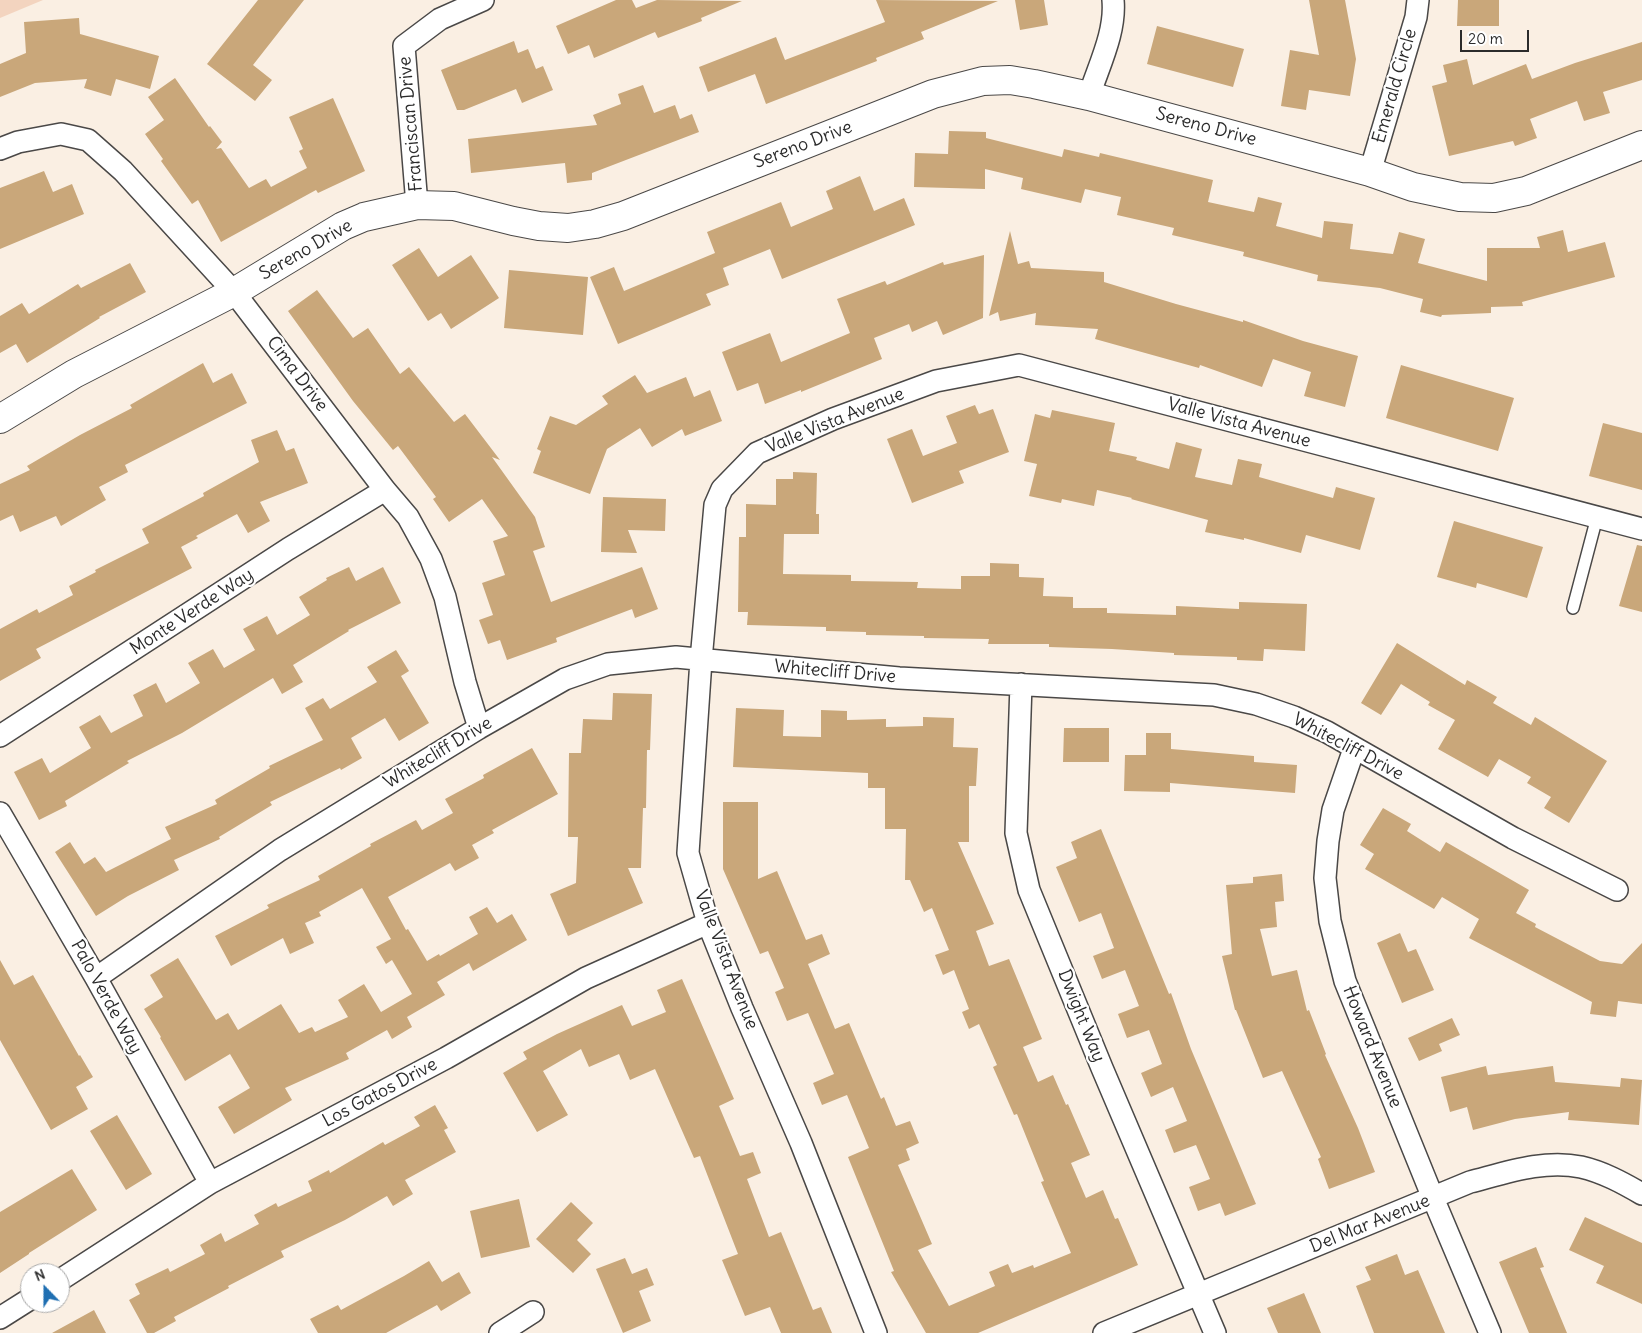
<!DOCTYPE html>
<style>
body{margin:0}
#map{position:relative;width:1642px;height:1333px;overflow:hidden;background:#faefe3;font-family:Delius,sans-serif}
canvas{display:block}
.north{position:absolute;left:20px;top:1263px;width:50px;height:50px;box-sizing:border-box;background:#fff;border:1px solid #aaa;border-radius:50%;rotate:338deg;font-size:14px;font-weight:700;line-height:20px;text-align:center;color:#2b2b2b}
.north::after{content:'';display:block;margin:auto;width:18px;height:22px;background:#1f6fb2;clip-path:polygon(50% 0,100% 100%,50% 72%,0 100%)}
.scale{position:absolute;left:1460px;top:30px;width:69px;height:22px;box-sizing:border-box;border:2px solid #2b2b2b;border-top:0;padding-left:6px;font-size:15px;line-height:18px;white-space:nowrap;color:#2b2b2b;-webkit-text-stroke:4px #fff;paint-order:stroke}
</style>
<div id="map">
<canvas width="1642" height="1333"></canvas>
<div class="north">N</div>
<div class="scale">20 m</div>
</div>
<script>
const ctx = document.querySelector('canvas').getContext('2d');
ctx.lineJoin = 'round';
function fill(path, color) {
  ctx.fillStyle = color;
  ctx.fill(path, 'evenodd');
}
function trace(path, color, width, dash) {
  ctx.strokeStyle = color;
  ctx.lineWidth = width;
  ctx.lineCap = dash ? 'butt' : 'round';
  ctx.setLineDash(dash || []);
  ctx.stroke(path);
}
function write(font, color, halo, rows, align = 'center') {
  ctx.font = font + ' Delius,sans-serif';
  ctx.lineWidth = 4.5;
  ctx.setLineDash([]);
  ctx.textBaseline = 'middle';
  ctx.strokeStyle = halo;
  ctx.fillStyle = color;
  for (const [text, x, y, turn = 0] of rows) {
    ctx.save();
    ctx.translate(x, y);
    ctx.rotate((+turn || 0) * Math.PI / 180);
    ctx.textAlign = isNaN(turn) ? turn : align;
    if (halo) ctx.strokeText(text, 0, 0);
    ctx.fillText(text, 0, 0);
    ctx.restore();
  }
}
fill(new Path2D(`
 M0 0H43L0 18Z`), '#f3d4bf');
fill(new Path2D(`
 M258 0H304L253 65 272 80 255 101 207 64Z
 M616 0H632L636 8 657 0 742 1 701 18 702 21 658 38 655 32 594 58 589 45 568 54 556 26Z
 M876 0 998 1 921 32 924 39 876 58 877 61 766 104 755 74 708 92 699 67 776 37 785 60 885 22Z
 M1015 0H1044L1048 25 1020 30Z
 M1309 0H1345L1356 59 1350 96 1309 90 1306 110 1281 106 1290 50 1319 55Z
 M1458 0H1499V26H1457Z
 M79 18 80 34 159 56 150 89 116 79 111 96 84 88 87 79 35 83 0 97V64L26 53 24 22Z
 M1157 26 1244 49 1233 87 1147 64Z
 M514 41 518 53 528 49 536 69 543 66 553 90 522 103 516 89 464 110H457L441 70Z
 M1642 42V80L1603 92 1610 113 1584 121 1577 101 1530 119 1537 138 1515 146 1513 141 1449 156 1432 86 1447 82 1443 65 1467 59 1473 85 1526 64 1532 79 1575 63Z
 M175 78 209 127 210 126 222 142 216 149 221 148 249 188 266 179 271 187 307 168 299 151 303 149 289 117 333 98 365 171 318 193 316 190 221 242 198 200 192 204 161 161 163 159 145 134 164 120 148 97Z
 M643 85 654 113 675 105 680 119 692 114 699 132 592 173V180L567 183 565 163 471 173 468 139 597 125 593 115 621 104 618 94Z
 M949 131 986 132V138L1062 157 1064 149 1099 157 1100 153 1213 180 1208 202 1254 212 1258 197 1282 203 1276 226 1322 238 1324 221 1353 224 1350 249 1393 254 1399 232 1425 239 1418 263 1487 281V248H1540L1537 237 1563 230 1568 252 1605 242 1615 277 1522 302 1523 306 1491 307V313L1442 315 1441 317 1420 312 1423 299 1380 288 1317 281 1318 275 1243 256 1244 252 1172 235 1174 228 1117 215 1121 197 1085 189 1081 203 1021 189 1023 178 985 169V189L914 187 915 153 948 154Z
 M44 171 53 192 72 184 84 214 0 249V188Z
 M860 176 874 211 904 198 915 225 782 279 770 249 723 268 729 285 706 294 711 305 618 344 590 277 614 267 624 291 715 253 707 232 781 202 791 227 833 209 826 191Z
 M1010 231 1018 264 1029 261 1031 268 1104 272V282L1176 304 1243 322V320L1303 341 1358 356 1345 407 1304 396 1311 372 1273 359 1262 387 1200 365 1199 368 1095 339 1098 329 1035 325 1036 313 1000 321 998 312 989 316Z
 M419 248 438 277 471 255 499 298 451 329 441 313 428 321 392 265Z
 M984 255 983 318 943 335 937 321 912 332 909 324 874 338 882 359 801 392V390L765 404 758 383 737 391 722 352 770 333 781 362 850 333 837 299 885 281 887 285 943 262 944 265Z
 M130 263 146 292 99 317 100 318 27 363 16 344 0 353V316L22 303 29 314 78 284 81 288Z
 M509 270 588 277 583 335 504 328Z
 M317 290 353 338 368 328 400 374 409 367 454 422 465 414 500 460 492 457 535 517 545 547 533 551 551 602 642 567 658 609 635 618 632 609 556 638 557 642 507 660 500 640 488 644 479 620 493 615 482 583 505 575 493 541 508 536 482 499 449 522 433 499 436 497 398 446 393 450 353 401 288 311Z
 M203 363 213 383 232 373 247 403 125 465 128 472 99 487 106 500 61 526 56 516 20 532 13 515 0 521V484L30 470 27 466 80 435 132 408 130 405Z
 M1401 365 1514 398 1498 451 1386 418Z
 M635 375 647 393 686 377 694 397 710 390 722 421 685 436 682 429 652 447 640 428 607 449 590 494 533 473 541 451 537 449 550 416 576 425 608 404 602 396Z
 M975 405 979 414 993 409 1009 452 959 471 964 483 912 503 887 439 912 429 923 456 957 443 946 416Z
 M1052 410 1115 423 1109 451 1137 457 1136 460 1169 469 1176 442 1202 449 1195 477 1232 485 1238 459 1262 464 1259 477 1333 498 1336 487 1375 498 1360 550 1306 535 1301 553 1244 538V540L1205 532 1208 520 1131 499 1132 498 1097 490 1094 506 1062 499 1061 503 1029 496 1037 464 1024 461 1035 414 1050 418Z
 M1603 423 1642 433V490L1589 476Z
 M277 430 286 451 294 448 308 483 260 502 270 521 248 533 237 514 196 536 198 538 181 547 192 568 36 649 41 658 0 681V629L37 609 39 613 73 595 69 586 96 572 95 570 149 543 142 529 204 496 203 493 259 462 251 440Z
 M793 472 817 473 816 514H819V534H784L783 574 851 575V581L918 582 917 588 961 589V576H990V563L1019 564V577L1044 578 1043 596 1073 597V608H1107V613L1176 615V606L1239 609V602L1307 604 1305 651 1264 649 1263 661 1237 660V657L1174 655V653L1112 649 1049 647V644H988L989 639 924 638V636L866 635V632L826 631V627L747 625 748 612H738L739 537H746V504L776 505V479H793Z
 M603 497 666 499 665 531 628 530 637 553 601 552Z
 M1454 521 1543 547 1527 598 1477 583 1476 588 1437 577Z
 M1637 545 1642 546V612L1619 606Z
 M349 567 356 581 383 567 401 603 348 630 349 631 293 665 303 682 282 694 273 678 182 733 127 761 129 763 65 801 67 806 39 820 14 772 42 758 50 773 91 748 79 727 100 715 111 733 143 716 133 695 156 683 166 703 200 683 188 663 213 649 224 668 255 650 243 629 267 616 277 635 310 615 299 597 327 580 326 578Z
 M1397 643 1465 685 1467 680 1497 697 1493 703 1531 725 1535 717 1607 761 1569 823 1544 808 1551 797 1527 783 1531 777 1499 759 1488 777 1438 749 1455 720 1428 705 1430 702 1401 684 1381 715 1361 703Z
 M396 650 409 671 401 676 429 723 399 741 385 718 351 738 362 758 341 770 340 768 270 802 272 805 219 837 220 839 174 860 179 870 128 896 96 916 55 852 70 842 84 864 95 857 106 872 171 839 165 827 217 804 215 800 270 768 269 766 323 740 305 708 323 698 330 709 377 682 367 667Z
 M613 693 652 694 650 750H647L646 808H643L641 868H628L643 903 568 936 550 894 576 883 578 837H568L569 753H581L583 719 612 720Z
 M736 708 784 710 783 736 821 737V710L847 711V720L886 719V727L923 726V717L954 718 953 747 978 748 976 786H969V842H958L994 924 976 931 989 966 1009 959 1042 1039 1023 1047 1038 1082 1053 1075 1066 1105 1068 1104 1090 1155 1071 1163 1086 1198 1103 1190 1115 1219 1118 1218 1138 1265 978 1333H926L891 1272 894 1271 848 1157 869 1148 847 1095 822 1105 813 1083 834 1074 808 1013 787 1021 775 992 784 988 768 951 760 954 723 869V802H758V879L777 871 806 940 822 934 830 954 808 964 835 1029 849 1023 881 1099 884 1097 896 1126 910 1121 919 1143 906 1149 910 1160 898 1165 932 1244 918 1250 949 1306 995 1286 989 1272 1008 1264 1012 1273 1033 1265 1034 1268 1071 1253 1041 1182 1044 1181 1017 1114 1014 1115 993 1067 997 1065 979 1024 969 1029 962 1012 969 1009 954 970 943 975 935 955 949 950 932 908 924 912 910 880H905L906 829H885V788H868V773L733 767Z
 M1064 728H1109V762H1063Z
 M1146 733H1171V749L1254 756V762L1297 765 1295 793 1170 783V792L1124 791 1125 755H1146Z
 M532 748 558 794 492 830 494 833 472 845 479 858 455 871 450 863 388 897 406 930 408 929 427 961 439 954 440 956 478 934 469 917 487 907 497 923 512 914 527 940 473 971 469 963 437 982 445 995 407 1017 412 1027 392 1039 387 1030 346 1053 349 1059 285 1088 292 1100 234 1134 218 1107 250 1088 230 1054 185 1081 160 1038 161 1037 144 1009 163 997 150 975 178 958 216 1020 228 1013 238 1030 281 1004 299 1033 312 1027 315 1032 348 1017 338 1000 364 984 381 1012 412 994 392 960 386 964 376 947 391 939 362 888 319 912 321 916 305 923 314 943 290 954 283 938 231 966 215 936 269 908 267 905 320 880 318 876 371 846 370 844 416 820 422 830 453 813 445 799 484 778 483 775Z
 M1383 808 1411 824 1407 831 1440 852 1446 842 1529 890 1516 913 1536 924 1535 927 1600 961 1622 964 1642 943V1004L1618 1001 1616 1017 1590 1014 1592 1002 1469 938 1479 919 1442 897 1434 909 1365 869 1374 854 1360 845Z
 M1101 829 1169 994 1171 993 1191 1049 1256 1204 1225 1216 1220 1203 1198 1211 1189 1187 1210 1179 1196 1145 1174 1153 1165 1130 1187 1121 1173 1087 1151 1097 1141 1073 1162 1064 1149 1030 1127 1038 1118 1014 1139 1006 1125 970 1102 979 1093 956 1114 948 1101 913 1079 922 1056 867 1077 858 1071 842Z
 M1282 874 1284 901 1275 902 1277 927 1260 929 1272 976 1297 970 1307 1011 1309 1010 1326 1054 1325 1055 1358 1128 1375 1172 1329 1189 1318 1159 1321 1157 1282 1071 1263 1078 1236 1010H1235L1222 956 1232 954 1226 885 1253 883V877Z
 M1400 933 1408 952 1416 949 1434 990 1402 1003 1377 943Z
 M0 960 14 985 33 975 79 1056 80 1055 93 1077 76 1087 88 1109 51 1130 0 1040Z
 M682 979 734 1099 719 1106 740 1156 753 1152 761 1173 747 1179 769 1237 781 1232 813 1310 821 1307 832 1333H781L770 1307 745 1316 722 1260 738 1254 700 1156 694 1158 655 1069 630 1080 619 1054 589 1067 581 1049 543 1071 568 1115 537 1132 503 1073 527 1059 523 1052 557 1034 622 1005 632 1026 666 1012 657 990Z
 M1452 1018 1460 1035 1439 1044 1442 1051 1419 1061 1408 1038Z
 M1486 1066 1488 1075 1553 1066 1555 1082 1620 1087 1621 1078 1642 1080 1639 1125 1568 1120 1569 1112 1515 1119 1473 1130 1467 1107 1450 1112 1441 1077Z
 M435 1105 448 1128 444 1130 456 1152 405 1180 413 1194 393 1206 387 1196 345 1220 281 1251 284 1257 228 1286 229 1288 174 1317 176 1321 154 1333H147L129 1300 140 1294 135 1284 168 1268 170 1272 205 1254 200 1245 221 1233 225 1242 259 1224 254 1215 276 1203 278 1207 312 1191 308 1181 329 1170 330 1173 383 1142 385 1145 420 1126 414 1117Z
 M117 1115 152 1174 126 1190 90 1131Z
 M72 1169 97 1210 29 1253V1254L0 1273V1212Z
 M519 1199 530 1247 481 1258 470 1211Z
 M571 1202 593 1223 577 1240 591 1254 573 1273 536 1239Z
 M1585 1217 1642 1243V1304L1596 1283 1604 1266 1569 1250Z
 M1536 1247 1544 1267 1540 1268 1567 1333H1529L1499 1262Z
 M1397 1254 1405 1275 1418 1270 1445 1333H1374L1356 1286 1371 1280 1365 1267Z
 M625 1258 632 1274 647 1268 654 1285 639 1291 651 1321 623 1333 596 1269Z
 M429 1261 442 1282 459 1272 471 1293 441 1311 437 1305 386 1333H318L310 1319 338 1305 341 1310 404 1276Z
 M1304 1293 1321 1333H1278L1267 1308Z
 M94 1310 106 1333H52Z`), '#c9a77a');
const lane = new Path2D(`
 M1573 608 1597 517`);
const street = new Path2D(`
 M1089 96C1099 65 1116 32 1113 0
 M0 149 18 142 61 134 88 140 123 171 234 292 385 490 408 517 431 559 445 597 465 682 479 728
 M1370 172 1416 17 1418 0
 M417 205 404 46 440 19 483 0
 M1021 684 1016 833 1029 890 1102 1068 1215 1333
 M0 736 288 549 385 490
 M1354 749 1333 810 1328 841 1325 878 1330 921 1345 981 1433 1198 1490 1333
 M0 813 96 978 210 1183
 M96 978 280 850 479 728 565 679 608 664 676 657 899 678 1214 695 1256 704 1294 717 1327 732 1513 838 1617 890
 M60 1280 210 1183 446 1058 586 978 708 923
 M0 1318 30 1299
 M500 1333 533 1312
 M876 1333 801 1143 742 1008 708 923 688 853 701 660 715 505 722 489 757 453 833 419 936 381 1019 365 1642 529
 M1104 1333 1470 1182C1505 1173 1544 1159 1581 1167 1603 1172 1623 1183 1642 1194`);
const secondary = new Path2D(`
 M0 419 74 374 234 292 343 226 364 217 417 205 454 206 513 221 539 226 568 228 595 224 623 216 933 94 983 81 1010 80 1034 84 1089 96 1370 172 1413 187 1460 197 1494 198 1526 191 1642 145`);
trace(lane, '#4a4847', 14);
trace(street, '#4a4847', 24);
trace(secondary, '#4a4847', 30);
trace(lane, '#fff', 11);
trace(street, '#fff', 21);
trace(secondary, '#fff', 28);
write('18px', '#2b2b2b', '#fff', [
 ["Emerald Circle",1395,86,-74],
 ["Franciscan Drive",411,124,-95],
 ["Sereno Drive",1206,127,15],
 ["Sereno Drive",803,145,-21],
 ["Sereno Drive",306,250,-30],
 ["Cima Drive",297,374,53],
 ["Valle Vista Avenue",835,421,-22],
 ["Valle Vista Avenue",1239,423,15],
 ["Monte Verde Way",192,612,-33],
 ["Whitecliff Drive",835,672,5],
 ["Whitecliff Drive",1348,747,28],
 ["Whitecliff Drive",438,753,-31],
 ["Valle Vista Avenue",726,960,69],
 ["Palo Verde Way",106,997,61],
 ["Dwight Way",1081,1016,68],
 ["Howard Avenue",1372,1047,68],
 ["Los Gatos Drive",380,1093,-28],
 ["Del Mar Avenue",1370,1224,-22]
]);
</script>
